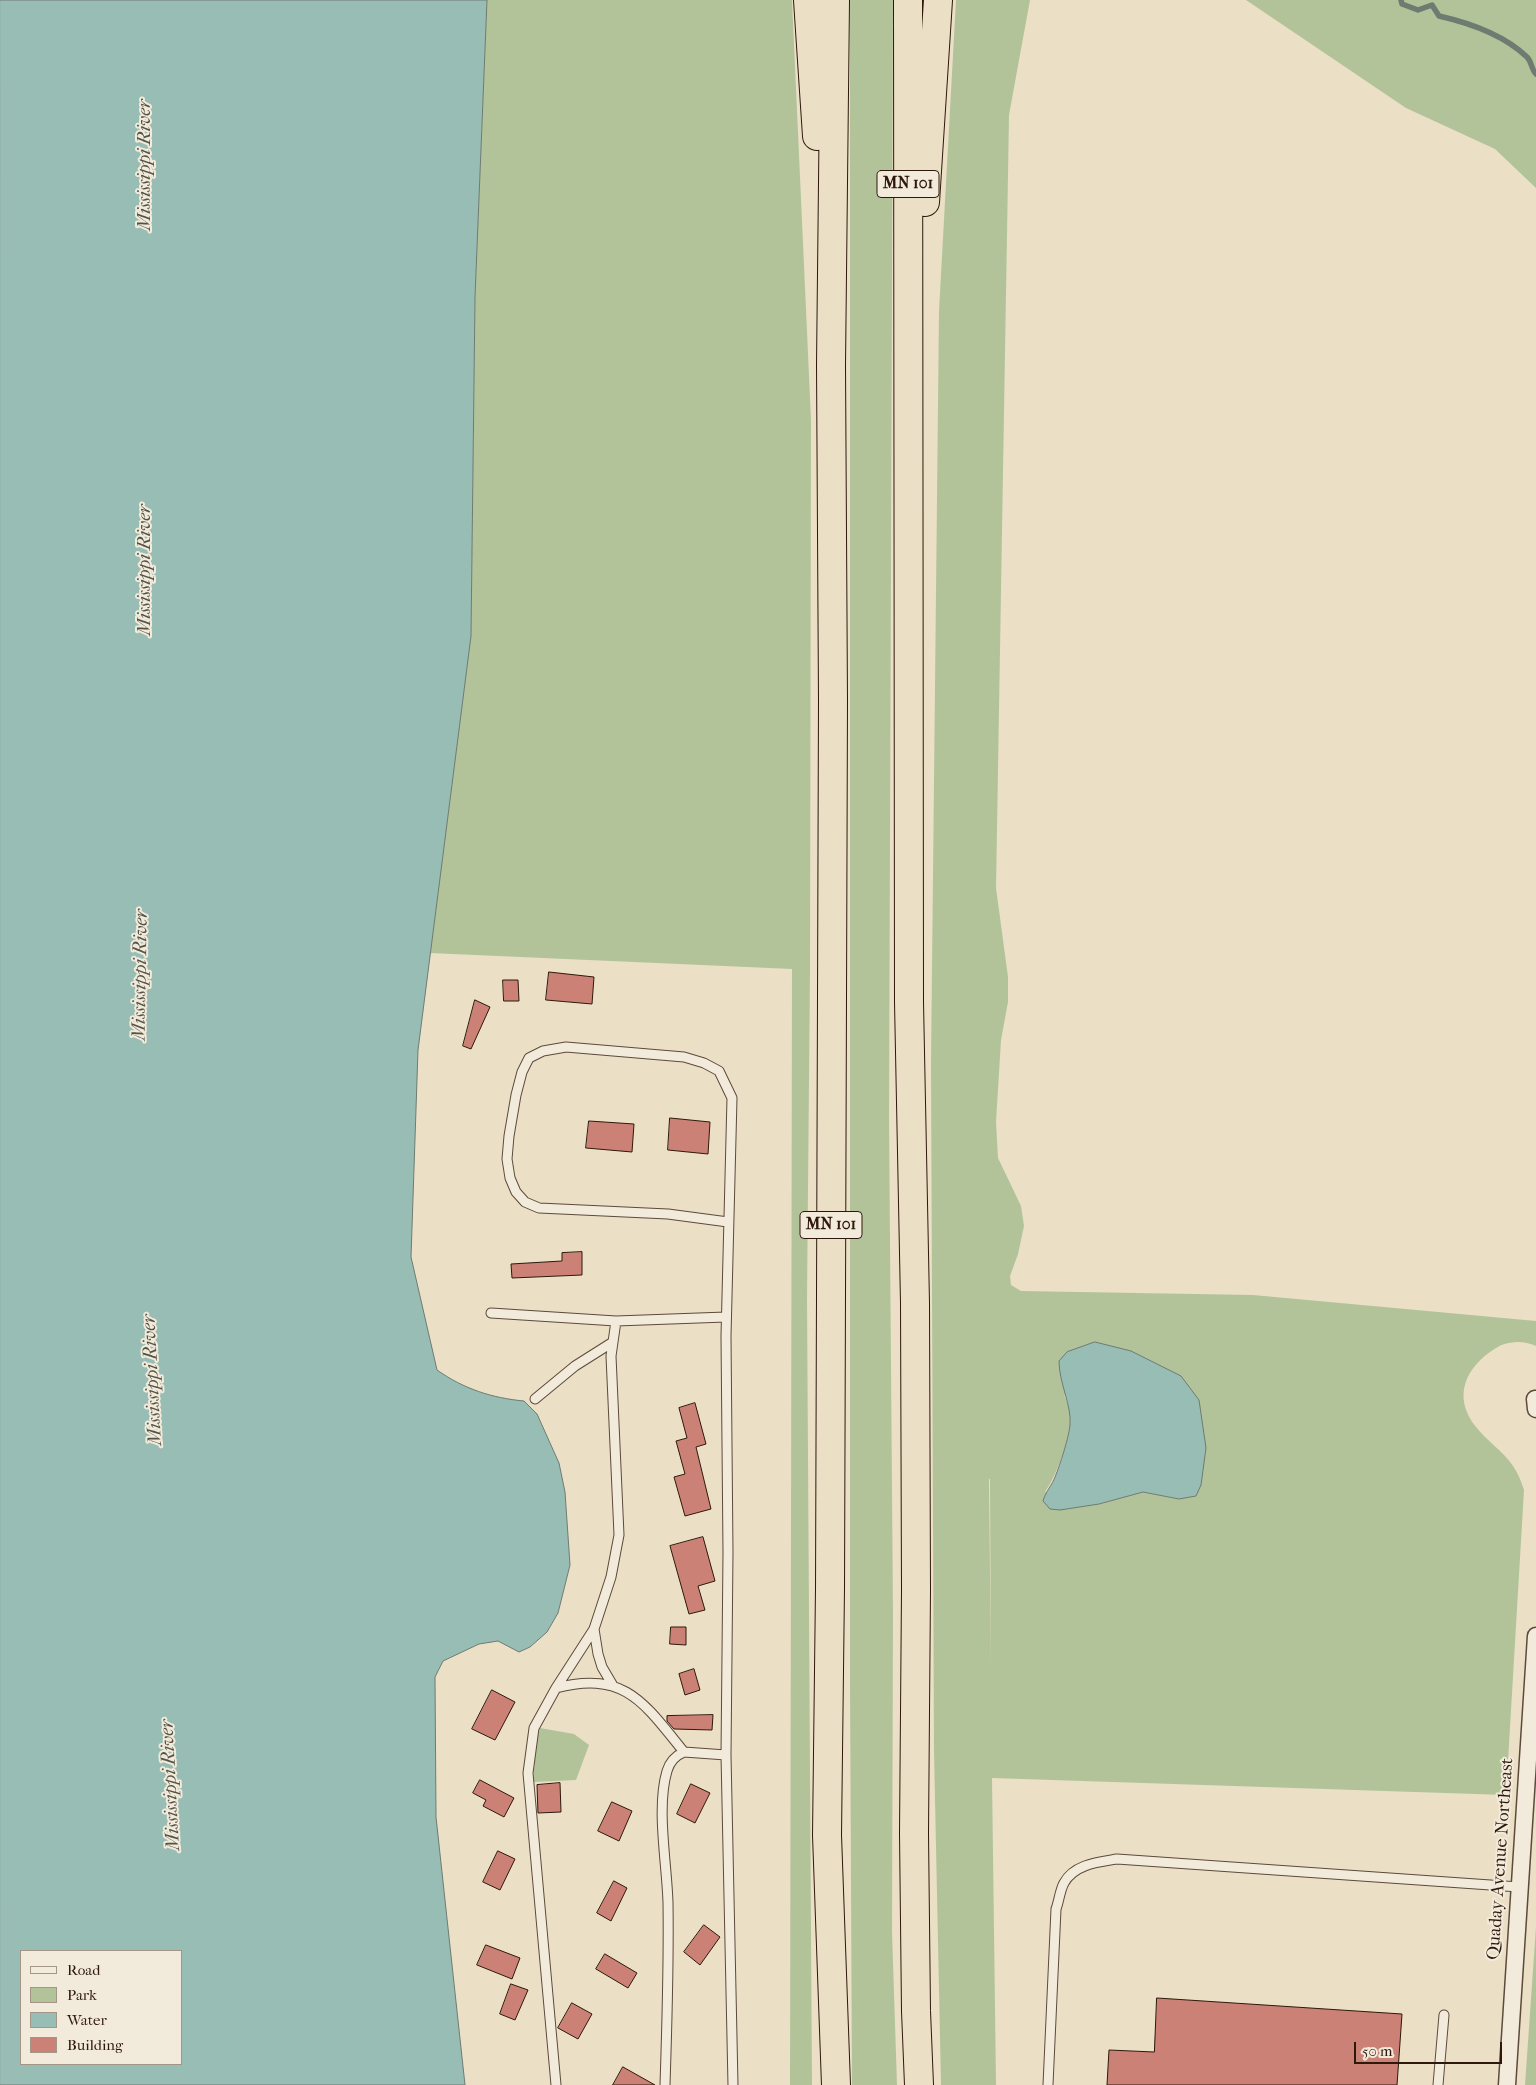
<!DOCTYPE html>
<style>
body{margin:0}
#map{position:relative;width:1536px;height:2085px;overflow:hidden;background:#ebdfc6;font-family:"IM FELL French Canon",serif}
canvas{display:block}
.legend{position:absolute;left:20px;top:1950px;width:162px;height:115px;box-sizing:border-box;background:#f2eada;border:1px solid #a49687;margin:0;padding:6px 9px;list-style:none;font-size:15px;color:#2e180b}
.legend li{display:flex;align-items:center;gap:10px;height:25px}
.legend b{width:25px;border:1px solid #a49687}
.scale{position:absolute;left:1354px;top:2042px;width:148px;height:22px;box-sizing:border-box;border:2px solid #2e180b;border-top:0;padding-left:6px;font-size:15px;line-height:18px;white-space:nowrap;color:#2e180b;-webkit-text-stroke:4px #f2eada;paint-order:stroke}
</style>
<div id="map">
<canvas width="1536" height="2085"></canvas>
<ul class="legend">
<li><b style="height:6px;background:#f2eada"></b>Road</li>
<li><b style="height:14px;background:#b2c399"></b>Park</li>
<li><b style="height:14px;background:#98bdb5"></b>Water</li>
<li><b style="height:14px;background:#cb8175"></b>Building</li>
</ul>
<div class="scale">50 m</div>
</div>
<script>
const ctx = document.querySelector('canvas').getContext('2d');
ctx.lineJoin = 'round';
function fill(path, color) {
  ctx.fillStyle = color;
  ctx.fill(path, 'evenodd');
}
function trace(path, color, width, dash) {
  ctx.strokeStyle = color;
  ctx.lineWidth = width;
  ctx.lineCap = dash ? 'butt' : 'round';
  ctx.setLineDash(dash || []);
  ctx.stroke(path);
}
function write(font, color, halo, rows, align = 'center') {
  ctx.font = font + ' "IM FELL French Canon",serif';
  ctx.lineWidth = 4;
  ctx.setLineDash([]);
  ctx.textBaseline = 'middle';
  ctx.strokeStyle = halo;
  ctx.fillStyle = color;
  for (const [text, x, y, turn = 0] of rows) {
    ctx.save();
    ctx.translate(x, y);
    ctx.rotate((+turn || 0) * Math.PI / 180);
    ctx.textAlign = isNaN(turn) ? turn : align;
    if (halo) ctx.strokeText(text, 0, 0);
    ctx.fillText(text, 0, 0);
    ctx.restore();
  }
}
fill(new Path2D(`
 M487 0H792L811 420 810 970 807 1299 812 2085H790L792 969 430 953 471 636 475 297Z
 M850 0H893L889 1116 893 1615 892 1932 897 2085H852L850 1681Z
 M956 0H1030L1009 115 996 888 1008 977V1002L1001 1040 996 1122 998 1158 1021 1206 1024 1226 1018 1254 1010 1276 1011 1285 1021 1291 1253 1295 1536 1321V1346C1523 1340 1507 1341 1496 1348 1465 1367 1452 1397 1476 1427 1487 1441 1503 1451 1513 1466 1518 1473 1521 1481 1524 1490L1506 1795 992 1778 996 2085H941L934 1751 931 1063 939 311ZM1064 1395 1179 1499 1143 1492 1099 1504 1045 1492C1056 1476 1067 1446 1070 1426 1072 1416 1068 1403 1064 1395ZM989 1479H990L991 1670Z
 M1246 0H1536V188L1495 149 1406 108Z
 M540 1728 574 1734 589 1745 576 1780 533 1782 536 1745Z
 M1536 1927V2085H1525Z`), '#b2c399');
const water = new Path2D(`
 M0 0H487L475 297 471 636 418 1050 411 1257 437 1370C464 1389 492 1398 524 1401L537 1414 559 1463 565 1492 570 1565 558 1613 547 1632 530 1647 519 1652 498 1641 479 1644 443 1661 435 1677 436 1817 465 2085H0ZM181 1951V2064H21V1951Z
 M1095 1342 1131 1351 1181 1376 1199 1400 1206 1448 1201 1485 1196 1496 1179 1499 1143 1492 1099 1504 1060 1510 1050 1509 1043 1501C1046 1491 1052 1485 1055 1477 1060 1465 1069 1437 1070 1425 1072 1406 1059 1383 1059 1361L1067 1352Z`);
fill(water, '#98bdb5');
trace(water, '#6e7b71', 1);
trace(new Path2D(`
 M1401 0 1402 4 1418 10 1432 5 1439 16C1470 23 1504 35 1527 57 1532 62 1531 69 1536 74`), '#6e7b71', 5.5);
const building = new Path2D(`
 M549 972 594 977 592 1004 546 1000Z
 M503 980H518L519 1001H504Z
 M475 1000 490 1007 471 1049 463 1046Z
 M670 1118 710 1122 708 1154 668 1150Z
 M589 1121 634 1124 632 1152 586 1148Z
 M582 1252V1275L512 1278 511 1264 562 1261V1253Z
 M695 1403 706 1444 696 1447 711 1509 685 1516 674 1477 685 1474 676 1441 687 1438 679 1408Z
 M703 1537 715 1581 698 1586 705 1610 689 1614 670 1546Z
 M671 1627H686V1645L670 1644Z
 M694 1669 700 1690 685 1695 679 1674Z
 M492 1690 515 1702 495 1740 472 1729Z
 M713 1715 712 1730 674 1729 667 1721V1716Z
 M480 1780 514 1798 504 1817 483 1806 486 1800 473 1793Z
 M560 1783 561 1812 538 1813 537 1785Z
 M691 1784 710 1793 695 1823 677 1814Z
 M612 1802 632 1811 619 1841 598 1831Z
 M498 1851 515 1859 500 1890 483 1882Z
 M614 1881 627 1888 611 1921 597 1913Z
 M704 1925 720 1937 700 1965 684 1952Z
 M486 1945 520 1958 512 1979 477 1965Z
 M605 1954 637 1973 628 1988 596 1969Z
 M511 1984 528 1990 515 2020 500 2014Z
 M1157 1998 1402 2014 1397 2085H1107L1109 2050 1154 2052Z
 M572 2003 592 2014 578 2039 558 2028Z
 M623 2067 655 2085H613Z`);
fill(building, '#cb8175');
trace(building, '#2e180b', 1);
const lane = new Path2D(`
 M491 1313 616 1321
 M535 1399 575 1366 613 1342
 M612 1684 602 1667 598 1654 594 1629 611 1577 619 1535 611 1356 616 1321 726 1317
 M556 1688 594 1629
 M726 1755 728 1553 726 1336 732 1098 719 1071 704 1063 684 1057 566 1047 543 1051 529 1058 522 1072 516 1095 509 1136 507 1159 510 1178 516 1192 525 1202 539 1208 668 1214 728 1222
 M556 2085 528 1773 534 1728 556 1688C625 1670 644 1703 684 1752L726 1755 733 2085
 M665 2085C667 2024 669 1964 668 1903 667 1864 656 1808 667 1771 670 1761 675 1756 684 1752
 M1048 2085 1056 1909C1059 1901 1060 1890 1064 1883 1074 1864 1099 1862 1117 1859L1519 1887
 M1438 2085 1444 2015`);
const street = new Path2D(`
 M1535 1399 1536 1409
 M1507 2085 1536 1636`);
const highway = new Path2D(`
 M808 0 817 136
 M835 0 831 365 833 701 830 1588 827 1835 836 2085
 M908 0 909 1002 915 1303 916 1590 914 1833 916 2011 919 2085
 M925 202 938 0`);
trace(lane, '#5d4a3a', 11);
trace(street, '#5d4a3a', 19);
trace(highway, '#2e180b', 30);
trace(lane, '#f2eada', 9);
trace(street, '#f2eada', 16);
trace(highway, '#ebdfc6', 28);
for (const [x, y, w] of [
 [908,184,62],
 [831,1225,62]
]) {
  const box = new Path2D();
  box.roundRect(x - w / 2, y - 13.5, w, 27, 4);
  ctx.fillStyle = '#f2eada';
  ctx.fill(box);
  trace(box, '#2e180b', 1);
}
write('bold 16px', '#2e180b', null, [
 ["MN 101",908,184],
 ["MN 101",831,1225]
]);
write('18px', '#2e180b', '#f2eada', [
 ["Quaday Avenue Northeast",1501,1859,-86]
]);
write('italic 19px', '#535246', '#f2eada', [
 ["Mississippi River",145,165,-90],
 ["Mississippi River",145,570,-90],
 ["Mississippi River",141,975,-89],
 ["Mississippi River",153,1380,-93],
 ["Mississippi River",171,1785,-93]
]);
</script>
